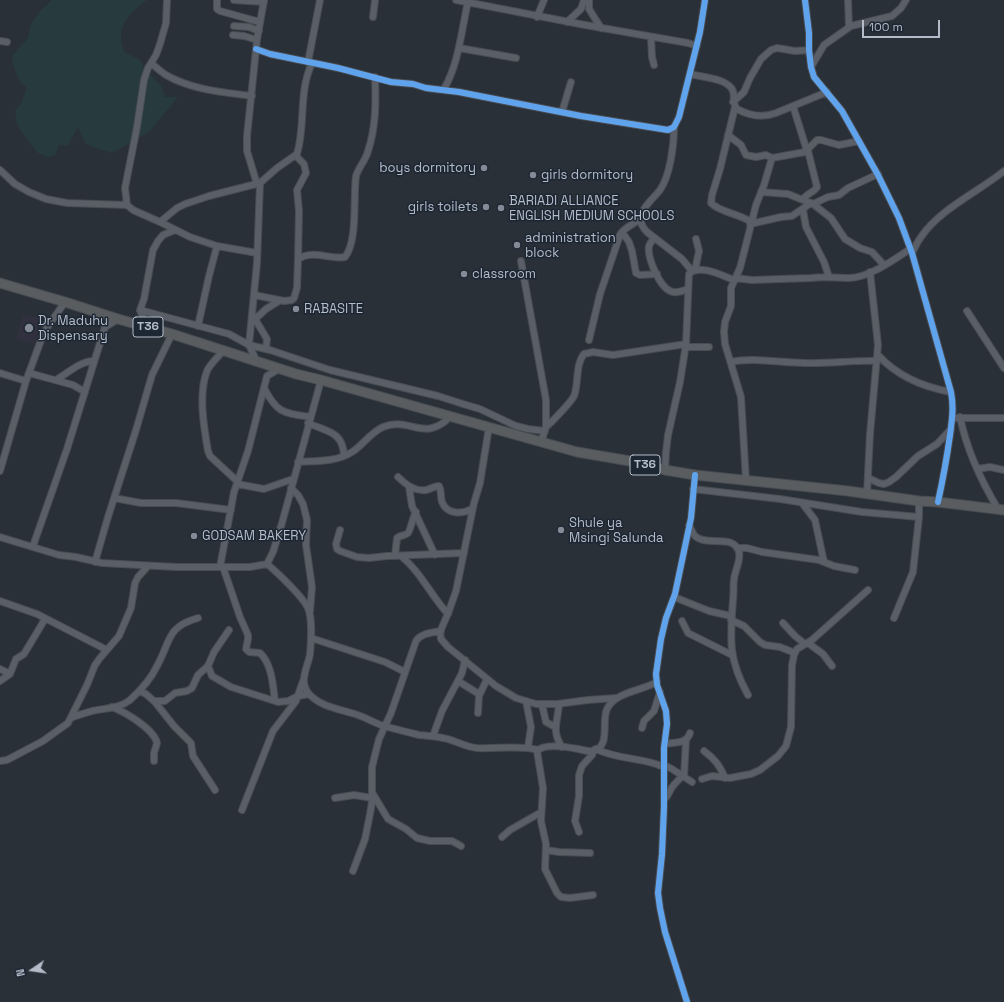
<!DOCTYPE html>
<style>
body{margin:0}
#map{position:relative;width:1004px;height:1002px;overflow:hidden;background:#2a3038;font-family:"Space Grotesk",sans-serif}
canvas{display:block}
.north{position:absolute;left:12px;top:950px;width:40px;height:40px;-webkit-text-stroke:3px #1d2633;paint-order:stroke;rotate:257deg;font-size:11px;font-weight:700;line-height:16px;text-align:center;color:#b4bcc9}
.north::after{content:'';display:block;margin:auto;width:14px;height:18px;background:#b4bcc9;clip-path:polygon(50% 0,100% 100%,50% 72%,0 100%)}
.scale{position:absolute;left:862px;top:20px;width:78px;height:18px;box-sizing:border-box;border:2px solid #b4bcc9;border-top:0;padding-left:5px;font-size:12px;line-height:14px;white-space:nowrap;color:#b4bcc9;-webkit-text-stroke:3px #1d2633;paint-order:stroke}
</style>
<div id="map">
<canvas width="1004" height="1002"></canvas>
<div class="north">N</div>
<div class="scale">100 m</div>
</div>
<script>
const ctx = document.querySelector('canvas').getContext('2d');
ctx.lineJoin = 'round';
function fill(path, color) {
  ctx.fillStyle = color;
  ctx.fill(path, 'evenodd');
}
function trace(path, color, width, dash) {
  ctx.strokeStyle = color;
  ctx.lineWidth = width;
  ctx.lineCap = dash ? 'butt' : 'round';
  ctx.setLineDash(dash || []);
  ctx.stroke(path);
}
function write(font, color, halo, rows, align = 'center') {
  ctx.font = font + ' "Space Grotesk",sans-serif';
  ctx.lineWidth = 3;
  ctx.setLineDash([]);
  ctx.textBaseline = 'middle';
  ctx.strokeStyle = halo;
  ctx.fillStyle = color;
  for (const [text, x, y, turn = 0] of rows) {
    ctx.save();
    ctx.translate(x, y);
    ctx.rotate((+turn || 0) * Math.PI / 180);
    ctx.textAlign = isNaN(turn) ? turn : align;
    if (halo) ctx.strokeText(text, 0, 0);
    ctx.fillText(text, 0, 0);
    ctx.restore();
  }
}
fill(new Path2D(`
 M23 314 36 318V316L42 318 34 344 16 339Z`), '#31303e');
fill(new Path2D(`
 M52 0H147C135 9 121 20 121 37 121 42 123 48 124 52L140 60 145 70 161 85 165 97H178L149 132 112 153 93 147 85 143 78 127 68 145H59L55 155 47 157 38 153 25 137 17 124 15 110 21 104 27 88C17 79 14 70 12 56L28 38 31 24 40 11Z`), '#273a3e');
const minor = new Path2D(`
 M167 0 166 23 160 44 156 55 148 68 144 80 137 127 125 188 127 205 133 210 160 222 190 237 217 246 257 253
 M217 0V9L220 11 260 22
 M234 0 264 2
 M456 0 585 25 688 43 697 46
 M589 0V9L601 28
 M805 0 809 33V50L811 67 814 77 842 111 878 175 899 218 912 253 951 392C954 407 952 420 950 435 947 457 943 479 938 502
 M848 0 849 27
 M373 17 375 0
 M537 17 544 0
 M567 22 581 9 584 0
 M234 26 249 27 259 31
 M233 35 244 36 257 40
 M651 37 652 57 654 65
 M0 41 7 42
 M459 48 516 58
 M256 49 270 54 338 68 391 82 413 84 426 88 459 92 581 116 668 130 674 127 679 117 700 32 705 0
 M308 62 320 0
 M151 63C156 67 161 72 166 75 192 90 223 92 252 96
 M811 67 824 45 851 26 892 16 901 8 906 0
 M690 74C701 77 728 78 733 91 735 98 732 103 737 109 750 116 763 118 776 113L827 92
 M444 89C459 63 461 32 468 2
 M733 102 744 92 750 78 761 59 771 50 777 48 795 51 809 50
 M793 106 807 151
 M735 107 720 169 712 195 711 203C719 212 740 214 751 222
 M562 112 571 82
 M674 127C674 145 670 176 660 190 653 199 642 207 641 218 640 224 643 228 647 232L682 259 692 271
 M728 135 741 145 746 155 756 157 766 155 772 158
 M296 156 304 164 306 173 297 190 299 211 298 259
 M0 170 15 184 29 192 46 199 67 203 127 205
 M257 184 247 151V136L257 40 264 0
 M761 192 788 194 813 204 831 218 845 239 860 248 872 252 884 265
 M803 200C806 193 814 193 817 187L808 151
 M813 204 828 197 839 195 848 188 878 174
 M803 210 806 227 824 262 829 277
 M160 222 177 208 185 204 209 196 260 183 277 168 297 154C306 124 298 93 312 63
 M750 224 781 217 792 216 811 203
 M622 232 629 242 632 251 636 273 640 275 657 274
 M654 238C652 241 650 243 649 246 647 257 659 286 670 291 675 294 682 291 688 289
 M912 253C915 248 917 242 921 237 940 209 978 192 1004 171
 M521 261 546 400V427L541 442
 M695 270 699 251 696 239
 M735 278 752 280 811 278C824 276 836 278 849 278 868 278 894 260 910 249
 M254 295 284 301 292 300 294 298 297 288 298 259C314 249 329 260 345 257 358 241 353 197 356 176 358 168 366 160 368 151 376 127 376 102 375 77
 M140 310 229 334 249 345 270 350 330 370 438 396 463 404 480 409 516 426 528 429 545 431
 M967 311 1004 368
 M255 319 267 339 266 349
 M252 322 266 309 279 301
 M146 326 140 310 144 299 153 250 158 241 163 235 175 230
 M198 326 209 276 217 246
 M589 340 600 294 620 235C625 226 634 225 641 218
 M685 347H709
 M223 351C218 357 210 364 207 371 198 394 204 428 208 451L210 456 238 482
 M878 355C897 376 923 387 951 392
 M257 362 249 345 257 263 260 183
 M731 362C752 357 782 363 804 363 829 364 853 360 877 361
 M0 373 26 381
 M29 373 73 385 85 392
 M56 380C68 373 80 361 94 361
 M264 388C277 413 283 413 310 417
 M960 417C967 451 980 479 998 509
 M956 418H1004
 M308 423C327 432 343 431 344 456
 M489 427 480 483 474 503 456 591 449 611 440 632 441 639 448 647 496 686 516 698 536 704H557L588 700 616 698
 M546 427C551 423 572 401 574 396 579 384 575 365 584 354L593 352 613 355 686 344
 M298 462C315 461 337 462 352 452 363 445 371 432 383 427 410 416 424 443 450 417
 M977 469 990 467 1004 470
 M665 470 666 452 668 435 680 382 686 344 689 274C699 263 723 276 734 280
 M0 471 26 381 44 332 65 302
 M398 477C405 484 415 492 426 490 431 489 434 486 439 486 442 491 440 496 442 502 447 515 462 514 472 509
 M868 478 879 483 884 484 889 482 896 477 918 456 937 444 951 429
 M746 481 741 397 725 344 724 332 725 322 731 306V288L740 268 756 205 764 185 772 158 805 152 817 140H821L839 145 859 141
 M237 484 264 489 293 479
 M409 487 412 506 435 555
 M291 488 298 495 303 504 307 520 306 545 312 587 310 611
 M693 489 780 499 862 512 919 517
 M867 494 870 434 878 345 870 272
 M114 498 141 503H176L231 510
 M802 503 815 520 824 562
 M689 525C691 528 692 533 695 536 706 547 734 533 739 552 741 561 735 570 734 579 733 586 734 593 733 600 730 640 728 659 748 695
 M340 530 336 544 337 549 340 551 357 557 369 558 387 556 464 553
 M0 537 59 555 76 557 102 563 176 567H250L267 564 273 552 282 523 321 380
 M33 546 67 449 105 327 118 319
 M737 548H747L762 552 819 560 834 566 855 570
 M395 556 397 538C400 535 405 536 408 533 410 532 413 516 416 512
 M401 556C421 572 431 596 448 614
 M95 562 108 517 136 430 152 375 172 334
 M267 564C278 573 303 597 308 608 313 620 311 641 310 654 308 667 298 681 309 694 321 707 339 709 355 714 365 717 374 723 384 726 395 729 407 732 419 735 427 736 435 736 443 738 455 740 465 747 477 748 496 749 521 745 538 750
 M220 567 234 492 248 451 267 376 279 369
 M223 567 240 617 248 635V639L246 649 249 652 260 653C272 664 273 686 275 701
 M674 597 709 611 731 616
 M0 601 37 614 107 650
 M894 618 913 572 919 517V501
 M731 620 744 626 760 642 765 645 780 647 795 653
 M682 621 688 633 732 655
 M783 623 795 636 805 644
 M311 638 385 662 405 672
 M808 643 823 654 832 666
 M208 666 212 676 231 687 278 702 288 701 298 696 309 694
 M0 669 10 674
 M0 681 10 674 16 659 24 654 45 619
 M458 681 479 694
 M139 691 146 694 155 702 174 726 191 743 193 756 215 790
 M154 701H165L175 693 187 691 192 688 198 675 208 666 214 652 229 630
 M526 701 531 727 528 747
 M541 704 543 709 546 722 555 727
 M559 704C558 721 551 731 562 747
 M112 707C125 712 154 729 157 743L154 753V761
 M478 713 479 696 487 679
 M71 718C78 715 85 713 92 711 105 708 119 709 130 700 140 691 151 679 157 666 171 641 166 627 198 618
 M642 728 644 721 654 711 660 692
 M433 736 442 711 462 673 465 660
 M665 744C675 742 687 744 690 733
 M596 749C618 760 642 757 664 767
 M704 751C715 759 720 766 725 778
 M0 761 7 760 43 741 68 723 87 685 95 665 100 658 119 636 131 608 135 583 138 577 148 566
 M664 765 672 769 692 782
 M684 777 686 740
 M702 779 712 776 730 778 751 774 760 770 778 756 786 746 791 727 792 665 794 655 797 649 812 640 868 590
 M373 794 388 819 406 829 417 838 430 841H452L461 846
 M335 798 354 795 372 798
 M664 800C670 794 669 791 673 786 676 782 679 780 682 776
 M242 810 273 731 296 701 303 681
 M579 832 575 821 579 796V775L582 766 592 755 594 750
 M502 837 510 830 538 814
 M546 850 559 852 590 853
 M353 871 365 839 370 814 372 802V767L379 739 391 713 416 641C421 633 432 633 441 631
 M593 895 570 898 561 897 557 893 545 869 546 844 541 821 543 788 537 751C544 743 568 747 578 749 583 750 589 752 594 751 611 745 601 722 607 709 615 692 641 691 657 682
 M687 1002 665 932 660 908 658 893 662 854 664 807V748L667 724 666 711 657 685 656 674 661 639 666 618 675 594 691 518 695 475`);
const highway = new Path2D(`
 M0 283 65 302 118 319 172 334 296 374 321 380 577 452 630 461 665 470 695 475 848 491 919 501 938 502 1004 510`);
trace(minor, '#484c53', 8);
trace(highway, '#474c53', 11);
trace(minor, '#5a5e66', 6);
trace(highway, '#5a5d60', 9);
trace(new Path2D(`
 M805 0 809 33V50L811 67 814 77 842 111 878 175 899 218 912 253 951 392C954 407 952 420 950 435 947 457 943 479 938 502
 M256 49 270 54 338 68 391 82 413 84 426 88 459 92 581 116 668 130 674 127 679 117 700 32 705 0
 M687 1002 665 932 660 908 658 893 662 854 664 807V748L667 724 666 711 657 685 656 674 661 639 666 618 675 594 691 518 695 475`), '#60a3ed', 6);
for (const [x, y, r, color] of [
 [484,168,4,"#848b96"],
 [533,175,4,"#848b96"],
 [486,207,4,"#848b96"],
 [501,208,4,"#848b96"],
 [517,245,4,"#848b96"],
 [464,274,4,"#848b96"],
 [296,309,4,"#848b96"],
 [29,328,5,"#848b96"],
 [561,530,4,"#848b96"],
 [194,536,4,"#848b96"]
]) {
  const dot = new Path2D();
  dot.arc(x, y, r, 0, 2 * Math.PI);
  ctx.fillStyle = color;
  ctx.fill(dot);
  trace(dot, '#1d2633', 1.5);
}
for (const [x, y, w] of [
 [148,327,30],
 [645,465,30]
]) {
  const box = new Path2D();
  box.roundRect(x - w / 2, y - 10, w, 20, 3);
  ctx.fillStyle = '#1d2633';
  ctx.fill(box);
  trace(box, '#b4bcc9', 1);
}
write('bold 12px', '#b4bcc9', null, [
 ["T36",148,327],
 ["T36",645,465]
]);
write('13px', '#b4bcc9', '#1d2633', [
 ["boys dormitory",476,168,"right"],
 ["girls dormitory",541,175],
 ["BARIADI ALLIANCE",509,201],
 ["ENGLISH MEDIUM SCHOOLS",509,216],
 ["girls toilets",478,207,"right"],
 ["administration",525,238],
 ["block",525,253],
 ["classroom",472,274],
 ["RABASITE",304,309],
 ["Dr. Maduhu",38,321],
 ["Dispensary",38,336],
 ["Shule ya",569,523],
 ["Msingi Salunda",569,538],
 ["GODSAM BAKERY",202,536]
], 'left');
</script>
